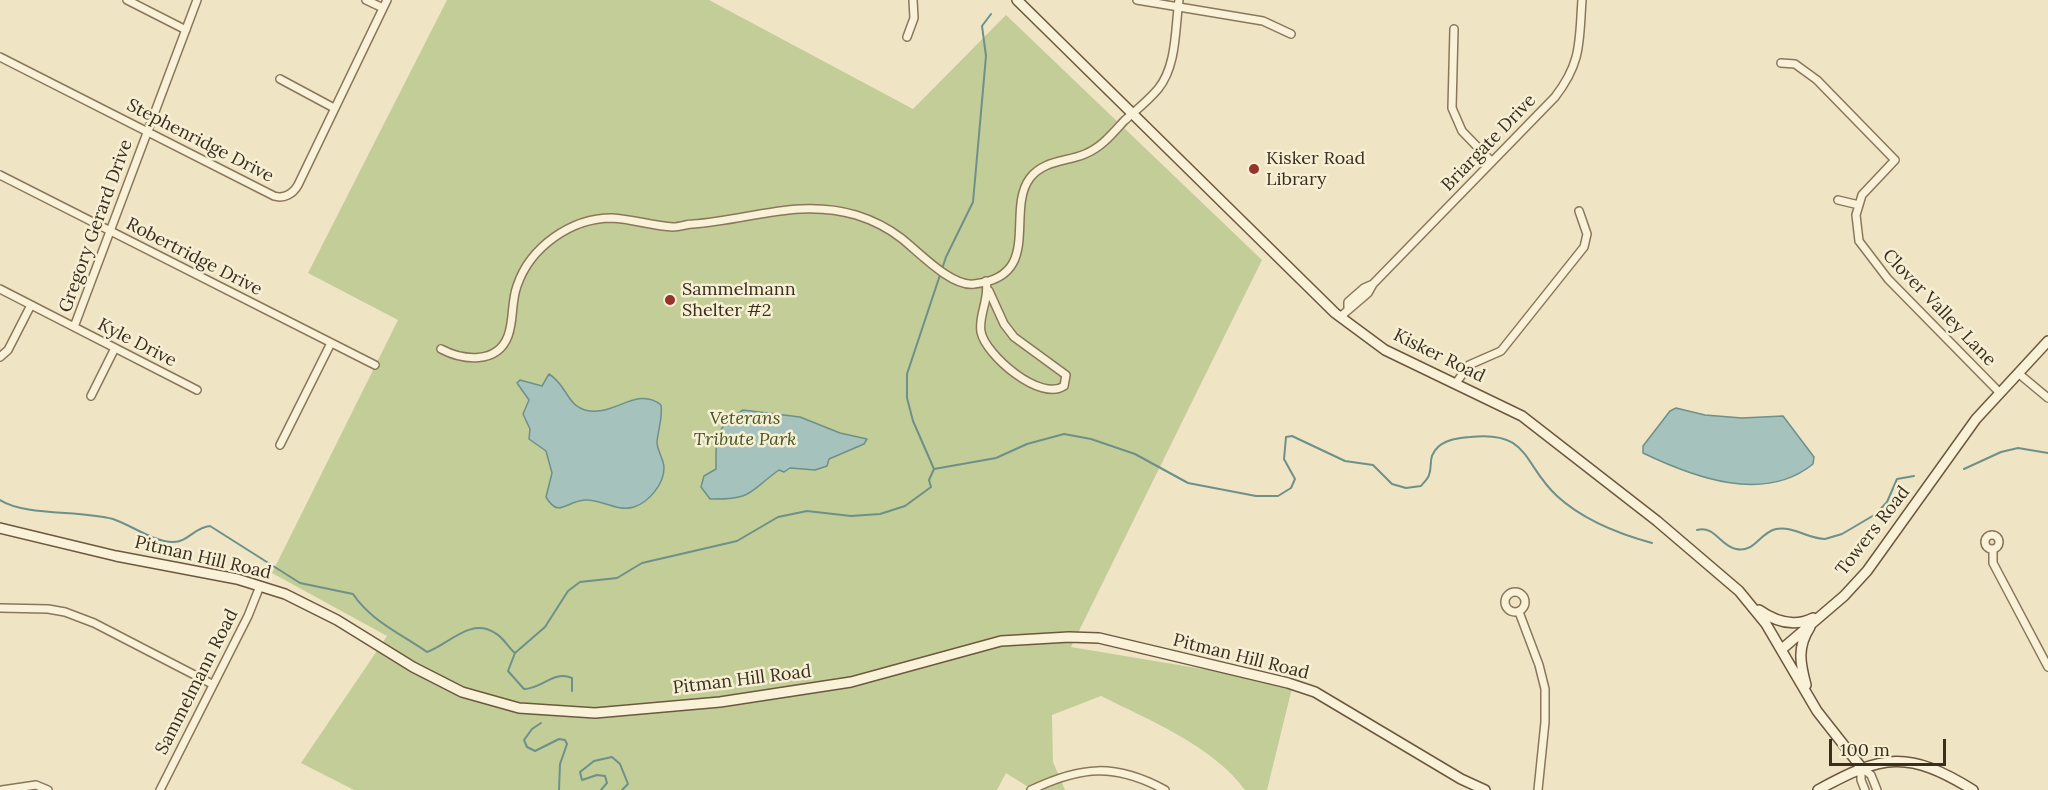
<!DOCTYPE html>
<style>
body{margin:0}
#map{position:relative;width:2048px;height:790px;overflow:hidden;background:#efe5c5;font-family:Lora,serif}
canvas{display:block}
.scale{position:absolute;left:1829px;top:739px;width:117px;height:27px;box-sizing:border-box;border:3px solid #3a2e1f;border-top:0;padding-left:8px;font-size:18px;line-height:21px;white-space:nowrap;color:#3a2e1f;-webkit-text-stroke:4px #f6efd4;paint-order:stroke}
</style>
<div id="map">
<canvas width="2048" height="790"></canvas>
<div class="scale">100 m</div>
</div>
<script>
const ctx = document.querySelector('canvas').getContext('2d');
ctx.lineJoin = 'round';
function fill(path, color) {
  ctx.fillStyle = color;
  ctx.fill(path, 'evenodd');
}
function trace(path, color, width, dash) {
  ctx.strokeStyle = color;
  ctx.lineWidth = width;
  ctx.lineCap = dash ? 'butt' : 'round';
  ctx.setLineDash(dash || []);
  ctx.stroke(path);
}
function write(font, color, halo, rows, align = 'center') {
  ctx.font = font + ' Lora,serif';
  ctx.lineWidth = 5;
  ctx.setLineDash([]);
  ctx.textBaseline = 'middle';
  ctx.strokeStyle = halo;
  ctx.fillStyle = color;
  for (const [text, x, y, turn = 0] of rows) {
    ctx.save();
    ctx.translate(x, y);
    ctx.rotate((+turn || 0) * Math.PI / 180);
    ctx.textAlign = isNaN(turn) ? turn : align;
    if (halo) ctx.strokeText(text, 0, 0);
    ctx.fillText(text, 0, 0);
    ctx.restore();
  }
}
fill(new Path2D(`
 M447 0H709L913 109 1006 15 1262 260 1071 647 1293 684 1267 790H1245C1213 746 1149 720 1101 696L1052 715 1053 762 1065 790H1033L1006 773 997 790H354L301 763 387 636 272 573 398 320 308 273Z`), '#c3cd98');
const water = new Path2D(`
 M549 374C567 385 566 404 585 410 613 418 637 385 661 405 663 418 658 429 657 442 657 451 664 459 664 468 664 484 649 502 634 507 617 512 601 499 585 500 566 501 559 519 546 497L552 473 546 451 529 439 530 429 523 414 529 400 517 383 520 380 542 386Z
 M1676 408 1705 415 1742 418 1783 416 1814 457 1813 464C1764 504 1693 477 1643 453V446L1670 411Z
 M743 410 800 417 840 433 867 439 864 444 829 459 827 466 815 470 790 468 784 472 779 470C748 492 753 500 710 499L701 487 704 476 716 469C716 438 714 428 743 410Z`);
fill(water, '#a6c2bc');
trace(water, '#6d908a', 1.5);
trace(new Path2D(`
 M934 469 996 458 1027 444 1064 434 1091 439 1135 454 1188 483 1256 496H1278L1291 488 1295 479 1284 459 1286 437 1292 436 1345 461 1373 465 1392 484 1406 488 1421 486C1423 483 1428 479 1429 475 1433 464 1427 457 1439 446 1448 439 1459 438 1470 437 1530 430 1523 465 1557 496 1583 520 1619 534 1652 543
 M1964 469 2001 452 2018 448 2048 453
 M0 500C25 516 79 510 113 519 131 525 154 542 173 542 188 542 195 527 210 526L300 583 353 594C371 621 401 634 427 652 449 644 471 617 495 633 503 637 508 647 515 653
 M1697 530C1715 525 1720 546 1736 549 1755 553 1759 533 1776 529 1794 526 1808 539 1825 539L1842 534 1876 514 1887 502 1897 479 1914 476
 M572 691V678C553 670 542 689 524 689L508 671 515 653 545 627 568 591 580 582 617 578 642 563 737 541 778 517 807 511 851 516 880 514 905 506 931 487 929 480 934 469 913 421 907 398V374L946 257 973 202 986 56 982 26 991 14
 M541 723 532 729 524 740 527 747 535 751 559 739 565 740 567 744 560 764 559 790
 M601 790 607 783 605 776 597 775 582 780 580 772 594 761 612 757 620 764 628 784 622 790`), '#6d908a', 2);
const street = new Path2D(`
 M127 0 186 30
 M366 0 383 8
 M1137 0 1263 21 1291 34
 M1454 29 1452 108 1462 131 1492 162
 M907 37 914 18 913 0
 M0 57 274 196C284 199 293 194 298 185L387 0
 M1781 63 1795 64 1817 80 1895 160 1862 195 1856 215 1859 241 1888 279 2000 393
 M280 79 334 108
 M0 175 375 365
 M1838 200 1859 205
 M986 281C990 299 978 315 981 332 986 356 1041 402 1064 386L1066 375 1014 337 1004 324 989 291
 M0 289 197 390
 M1348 310V302L1364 288 1373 284
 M1340 317 1368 293 1373 284 1555 97C1582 62 1579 42 1582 0
 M74 327 197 0
 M441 349C462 360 497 365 508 336 514 320 511 302 517 286 530 247 571 218 612 218 632 219 653 226 673 227 680 227 687 224 693 224 750 220 799 198 856 215 872 220 888 228 901 238 919 252 951 287 974 284 1044 277 1005 211 1030 178 1044 160 1066 162 1085 154 1102 147 1112 134 1124 121 1135 111 1148 101 1158 89 1177 66 1175 28 1179 0
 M0 357 8 350 31 305
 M2018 373 2048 398
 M1456 383 1469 365 1501 351 1584 247 1587 234 1579 211
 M91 396 115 348
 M280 445 331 343
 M1985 542a7 7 0 1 1 14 0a7 7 0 1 1-14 0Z
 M1993 550V563L2048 667
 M1505 602a10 10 0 1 1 20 0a10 10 0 1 1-20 0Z
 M0 608 48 609 65 612 94 623 212 684
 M1519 612 1539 665 1545 689V722L1538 790
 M1861 767 1871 775 1877 790
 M1861 767V780L1865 790
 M2 790 36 785 48 790
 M160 790 248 616 260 586
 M1031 790C1081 766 1115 763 1165 790`);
const secondary = new Path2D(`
 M1017 0 1335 313 1385 350 1522 416 1657 521 1739 591 1766 624 1817 711 1861 767
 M0 528 116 556 237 579 285 594 337 620 413 667 462 692 519 708 595 713 720 702 851 682 1001 641 1069 637 1099 638 1288 683 1315 692 1461 779 1485 790
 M1759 610C1776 622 1795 627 1813 618
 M1782 649 1844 596 1867 571 1976 419 2048 341
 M1806 685C1800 663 1797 647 1810 627
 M1818 790C1883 754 1908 750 1973 790`);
trace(street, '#8a775b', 10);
trace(secondary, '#6c583e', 12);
trace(street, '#f9f2d8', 7);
trace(secondary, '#f9f2d8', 9);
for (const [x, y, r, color] of [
 [1254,169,6,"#99322a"],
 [670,300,6,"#99322a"]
]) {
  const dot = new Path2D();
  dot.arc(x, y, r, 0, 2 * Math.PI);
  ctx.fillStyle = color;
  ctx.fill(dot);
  trace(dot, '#f6efd4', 2);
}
write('18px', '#3a2e1f', '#f6efd4', [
 ["Stephenridge Drive",200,141,27],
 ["Briargate Drive",1489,143,-46],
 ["Gregory Gerard Drive",96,226,-70],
 ["Robertridge Drive",194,257,27],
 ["Clover Valley Lane",1939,308,46],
 ["Kyle Drive",137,343,27],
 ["Kisker Road",1439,356,26],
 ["Towers Road",1873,531,-52],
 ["Pitman Hill Road",203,558,13],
 ["Pitman Hill Road",1241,657,14],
 ["Pitman Hill Road",742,680,-7],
 ["Sammelmann Road",197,682,-63]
]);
write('18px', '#3a2e1f', '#f6efd4', [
 ["Kisker Road",1266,159],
 ["Library",1266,180],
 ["Sammelmann",682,290],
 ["Shelter #2",682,311]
], 'left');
write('italic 18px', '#465625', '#f6efd4', [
 ["Veterans",745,419],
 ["Tribute Park",745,440]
]);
</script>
